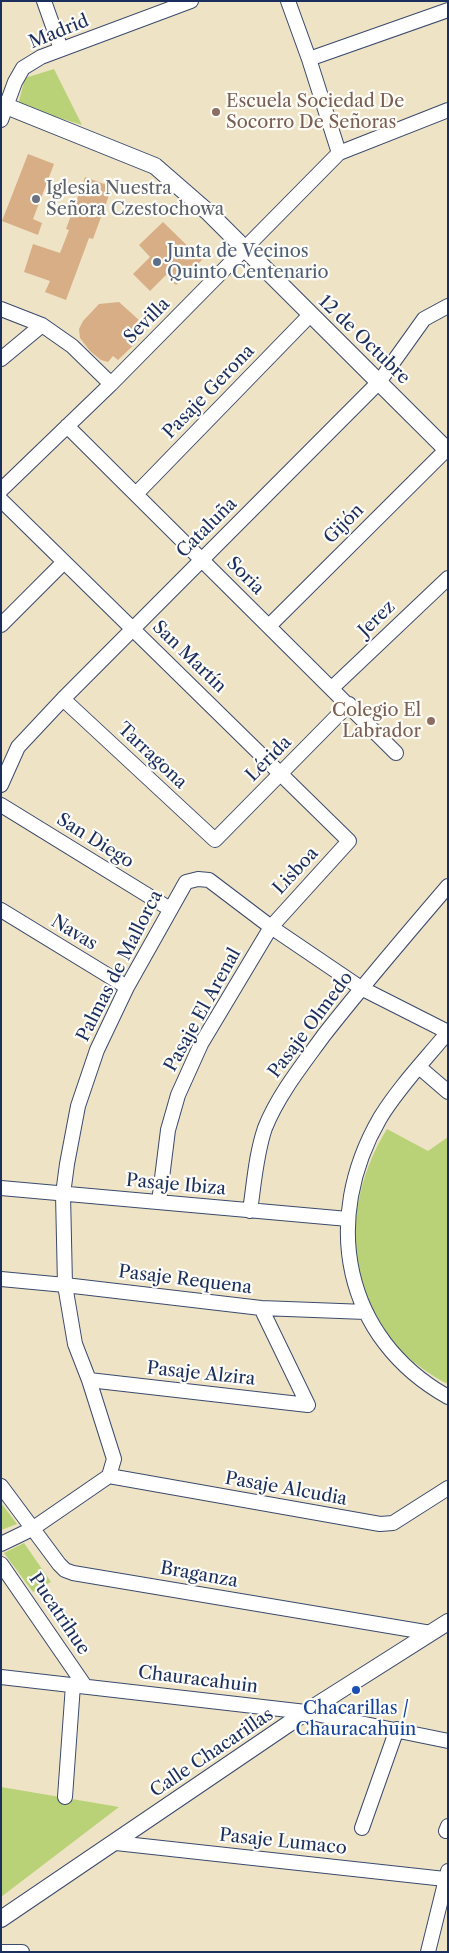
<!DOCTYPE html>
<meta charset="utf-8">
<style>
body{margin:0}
#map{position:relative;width:449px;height:1953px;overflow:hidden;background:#eee3c5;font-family:"Libre Caslon Text",serif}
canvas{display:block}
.frame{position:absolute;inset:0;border:2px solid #1b2f5e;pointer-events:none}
</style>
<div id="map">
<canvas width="449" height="1953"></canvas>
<div class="frame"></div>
</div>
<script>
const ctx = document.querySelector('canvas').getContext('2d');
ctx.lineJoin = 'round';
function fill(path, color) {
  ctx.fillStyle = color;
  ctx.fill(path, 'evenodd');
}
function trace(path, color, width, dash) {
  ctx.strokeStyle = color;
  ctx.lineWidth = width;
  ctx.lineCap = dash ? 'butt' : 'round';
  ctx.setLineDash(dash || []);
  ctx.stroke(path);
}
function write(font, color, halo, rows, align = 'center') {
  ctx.font = font + ' "Libre Caslon Text",serif';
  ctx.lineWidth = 4.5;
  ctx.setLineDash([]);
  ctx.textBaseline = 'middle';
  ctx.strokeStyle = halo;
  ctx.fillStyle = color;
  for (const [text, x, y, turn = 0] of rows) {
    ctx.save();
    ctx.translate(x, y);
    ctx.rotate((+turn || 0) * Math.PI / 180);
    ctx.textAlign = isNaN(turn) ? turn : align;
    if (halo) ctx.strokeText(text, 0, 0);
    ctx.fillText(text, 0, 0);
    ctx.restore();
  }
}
fill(new Path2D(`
 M54 69 82 125 18 105 25 78Z
 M387 1129 428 1151 448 1137V1384C430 1376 396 1350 385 1335 374 1320 368 1303 363 1286 361 1278 357 1269 356 1260 351 1215 363 1167 387 1129Z
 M1 1503 17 1524 1 1530Z
 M24 1543 51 1582 33 1592 4 1553Z
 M1 1787 119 1807 1 1897Z`), '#b9d277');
fill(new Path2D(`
 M28 154 54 164 33 219 42 223 38 235 2 221Z
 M85 177 112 187 93 239 89 238 66 300 45 292 50 281 24 272 33 244 60 253 69 230 66 229Z
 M163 222 202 260 176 285 166 275 150 291 133 274 150 257 139 245Z
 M119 302 140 321 141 329 136 335 139 340 118 360 113 356 108 362 101 360 90 351 80 338 79 329 83 321 99 304Z`), '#d8ae86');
const minor = new Path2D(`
 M44 1 61 49
 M288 1 309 59 339 153
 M309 59 448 10
 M1 120 15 82 23 68 41 57 191 1
 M1 309 42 325 72 346 111 384
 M1 359 42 325
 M67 426 396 753
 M1 490 111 384 339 153 448 110
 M136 494 310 315
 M1 500 349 841 271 927 201 1044 178 1095 168 1130 159 1202
 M1 625 64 562
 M269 626 446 450
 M332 688 448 578
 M63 699 215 840 349 704
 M1 785 18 747 63 699 379 382 424 319 448 306
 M1 805 170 909
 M1 910 127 987
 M448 1032C425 1060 399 1087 380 1118 321 1220 343 1338 448 1397
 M419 1067 448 1092
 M1 1188 348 1219
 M250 1211C254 1184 256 1154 265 1128 278 1095 303 1064 324 1035 364 984 406 935 448 886
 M1 1279 65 1285 261 1308 366 1312
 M261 1308 308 1405
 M89 1380 308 1405
 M109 1476 380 1524 393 1523 448 1488
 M1 1486 59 1564 65 1570 73 1573 431 1633
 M1 1544 32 1529 109 1476 114 1459 89 1380 75 1344 65 1285 63 1194 67 1164 78 1106 97 1050 127 987 186 882 198 879 209 880 271 927 361 988 448 1032
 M1 1564 85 1686
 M1 1677 306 1712 448 1741
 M65 1797 73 1685
 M362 1828 397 1729
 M446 1831 448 1826
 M116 1843 445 1879
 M1 1952H22
 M428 1952 448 1871`);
const tertiary = new Path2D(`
 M1 104 155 166 209 213 448 451
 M1 1919 306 1712 448 1622`);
trace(minor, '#3b4a6d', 16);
trace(tertiary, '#3b4a6d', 18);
trace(minor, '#fff', 14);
trace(tertiary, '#fff', 16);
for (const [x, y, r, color] of [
 [216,112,5,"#8d6e63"],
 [36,199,5,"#6b7280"],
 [157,262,5,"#5c6f8a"],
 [431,721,5,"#8d6e63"],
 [356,1690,5,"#1a4fb4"]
]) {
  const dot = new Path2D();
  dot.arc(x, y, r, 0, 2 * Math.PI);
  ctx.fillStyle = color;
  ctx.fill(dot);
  trace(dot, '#fdfcf7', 2);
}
write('18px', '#1b2f5e', '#fdfcf7', [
 ["Madrid",59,32,-22],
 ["Sevilla",147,321,-45],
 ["12 de Octubre",364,340,44],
 ["Pasaje Gerona",209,392,-46],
 ["Gijón",344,524,-45],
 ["Cataluña",207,528,-45],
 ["Soria",245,576,45],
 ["Jerez",377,619,-44],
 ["San Martín",189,657,44],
 ["Tarragona",152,756,43],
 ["Lérida",269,759,-45],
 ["San Diego",95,841,32],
 ["Lisboa",296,871,-47],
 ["Navas",74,933,31],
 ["Palmas de Mallorca",120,966,-63],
 ["Pasaje El Arenal",203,1010,-61],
 ["Pasaje Olmedo",311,1025,-53],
 ["Pasaje Ibiza",176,1185,5],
 ["Pasaje Requena",185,1280,7],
 ["Pasaje Alzira",201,1374,6],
 ["Pasaje Alcudia",286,1489,10],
 ["Braganza",199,1575,10],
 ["Pucatrihue",59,1614,56],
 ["Chauracahuin",198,1680,7],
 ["Calle Chacarillas",212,1753,-34],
 ["Pasaje Lumaco",283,1842,6]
]);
write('18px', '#785e54', '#fdfcf7', [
 ["Escuela Sociedad De",226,102],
 ["Socorro De Señoras",226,123],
 ["Colegio El",421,711,"right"],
 ["Labrador",421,732,"right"]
], 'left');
write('18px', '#5b616d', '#fdfcf7', [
 ["Iglesia Nuestra",46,189],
 ["Señora Czestochowa",46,210]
], 'left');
write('18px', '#4e5e75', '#fdfcf7', [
 ["Junta de Vecinos",167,252],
 ["Quinto Centenario",167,273]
], 'left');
write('18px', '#164399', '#fdfcf7', [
 ["Chacarillas /",356,1709],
 ["Chauracahuin",356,1730]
]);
</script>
